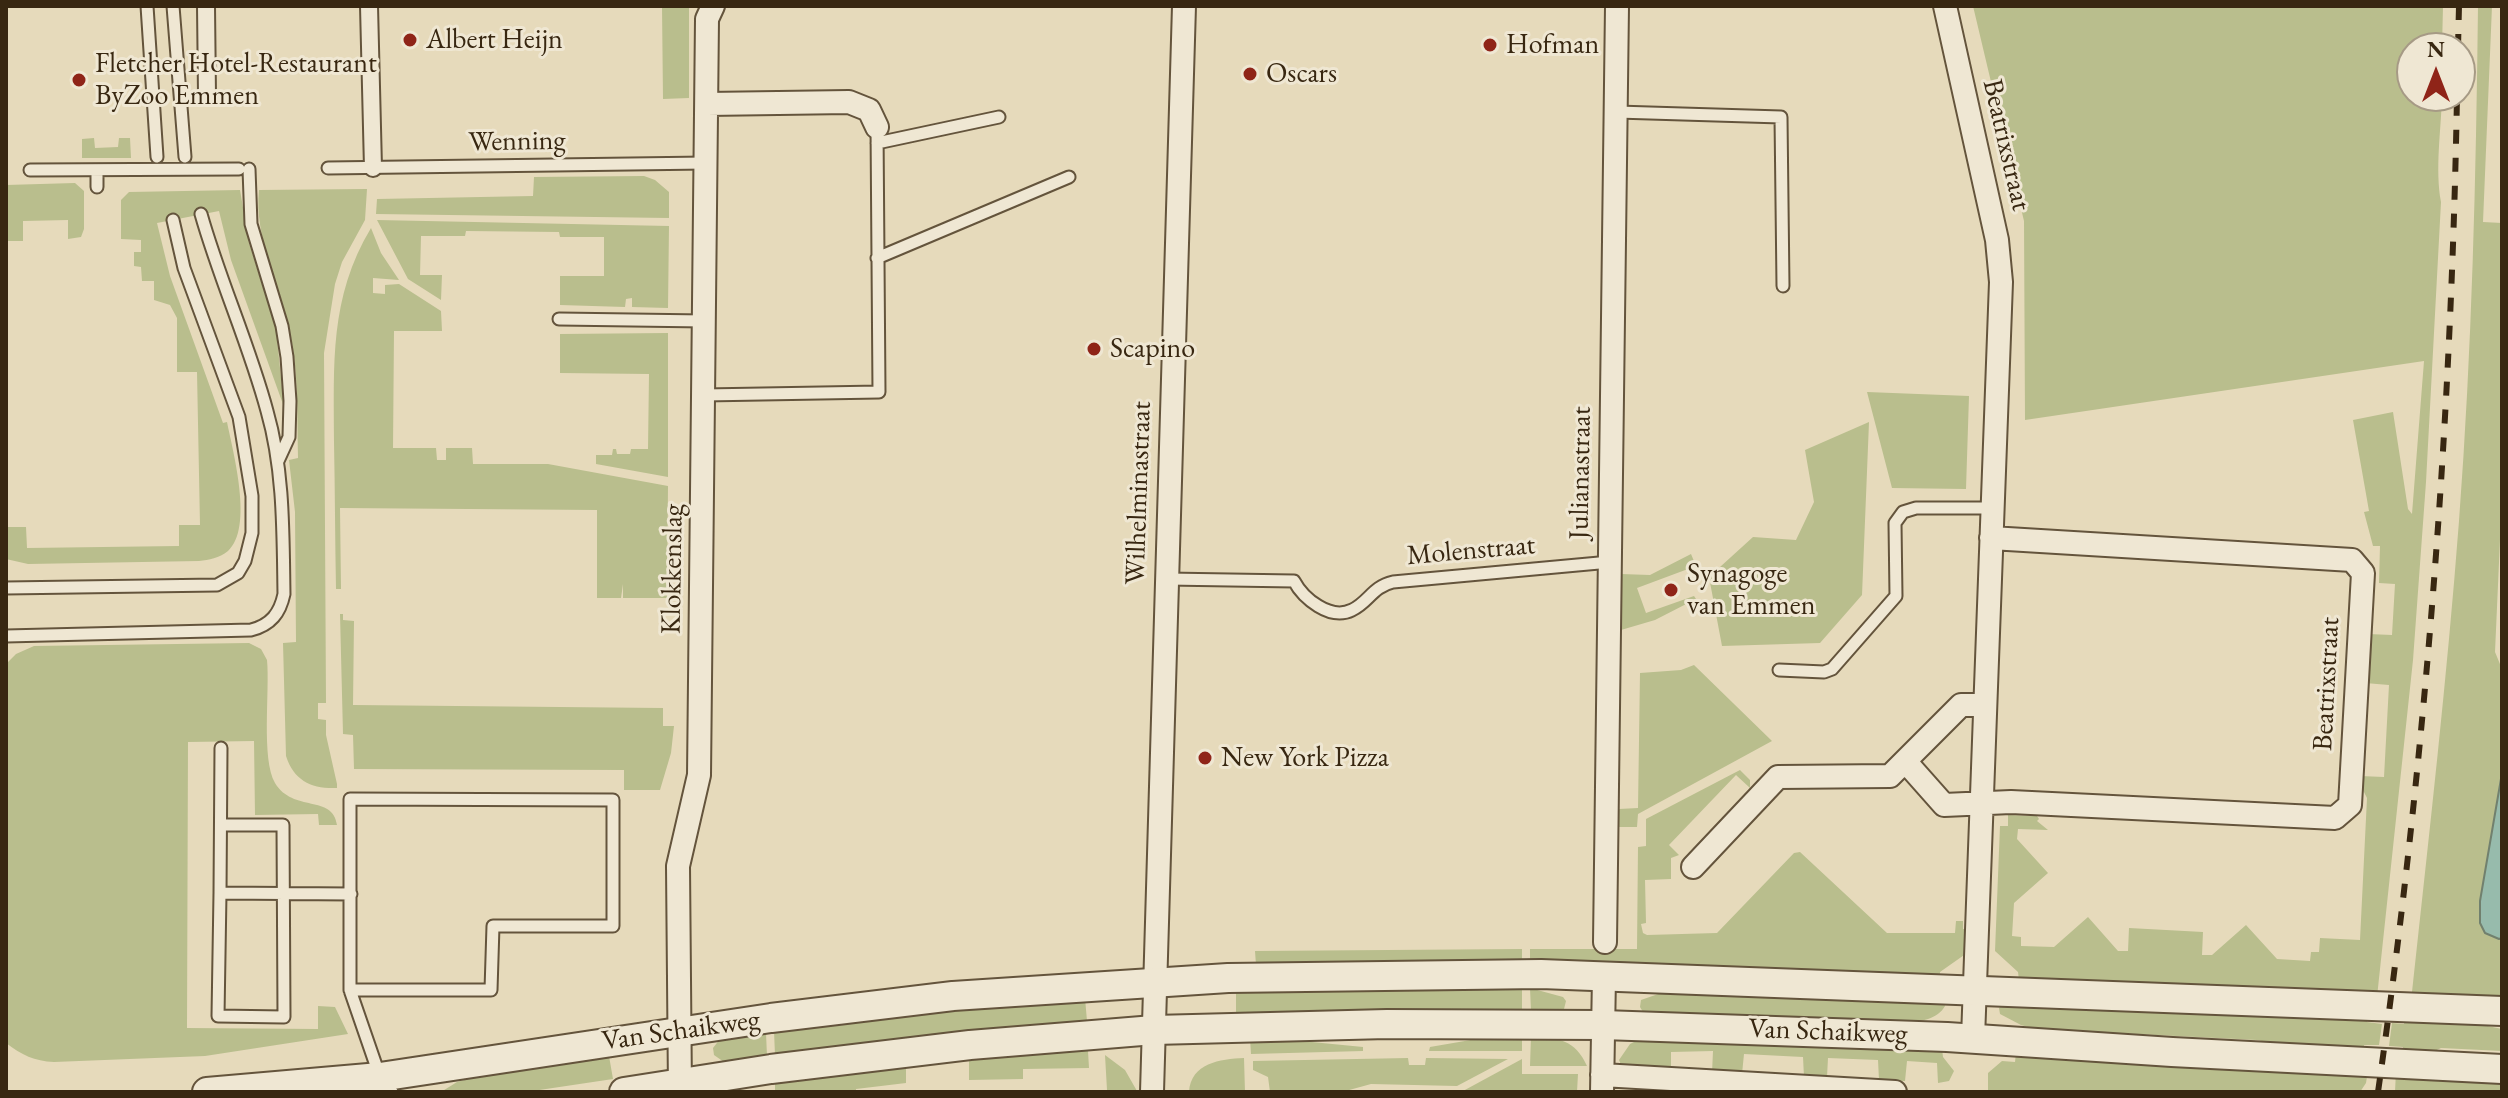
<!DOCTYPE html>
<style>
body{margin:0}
#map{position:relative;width:2508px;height:1098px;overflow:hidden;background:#e6dabb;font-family:"EB Garamond",serif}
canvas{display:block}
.frame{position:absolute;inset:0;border:8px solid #382711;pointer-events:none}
.north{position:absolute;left:2396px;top:32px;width:80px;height:80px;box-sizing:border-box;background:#efe7d3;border:2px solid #a69a85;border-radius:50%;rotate:0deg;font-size:22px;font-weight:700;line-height:32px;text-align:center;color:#382711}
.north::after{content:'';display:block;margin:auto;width:28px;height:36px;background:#8f2418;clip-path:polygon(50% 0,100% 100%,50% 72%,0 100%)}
</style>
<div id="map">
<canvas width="2508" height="1098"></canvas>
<div class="frame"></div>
<div class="north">N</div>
</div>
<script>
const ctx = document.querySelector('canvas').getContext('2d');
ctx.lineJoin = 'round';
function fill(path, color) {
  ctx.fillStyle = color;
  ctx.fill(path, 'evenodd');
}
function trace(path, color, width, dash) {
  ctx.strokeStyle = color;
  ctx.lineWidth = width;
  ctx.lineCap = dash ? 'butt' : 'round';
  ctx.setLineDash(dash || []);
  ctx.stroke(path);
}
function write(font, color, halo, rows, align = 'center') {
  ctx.font = font + ' "EB Garamond",serif';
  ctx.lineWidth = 6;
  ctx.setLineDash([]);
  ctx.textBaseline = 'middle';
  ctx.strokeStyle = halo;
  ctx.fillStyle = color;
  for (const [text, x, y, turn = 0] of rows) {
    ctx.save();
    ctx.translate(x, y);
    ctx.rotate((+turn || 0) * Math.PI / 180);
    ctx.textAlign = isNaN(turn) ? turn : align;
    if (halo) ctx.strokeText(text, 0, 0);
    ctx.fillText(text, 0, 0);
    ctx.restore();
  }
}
fill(new Path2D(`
 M662 6H689V98L663 99Z
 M1973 6H2443L2442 48H2412V96H2442C2441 131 2435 169 2441 202L2426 482 2413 660 2377 997 2019 980 2018 972 1995 951 2000 826H2008V815L2037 816 2039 819 2037 821 2048 830 2018 829 2017 839 2048 873 2014 903 2012 936 2021 937V946L2054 947 2088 917 2118 951H2128L2129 928 2203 932 2202 955H2212L2246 925 2277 959 2310 961 2311 952H2319L2320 938 2360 940 2367 798 2360 784V776L2384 777 2389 685 2365 683 2368 634 2392 635 2395 584 2379 583 2380 546H2373L2364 512 2369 511 2353 420 2393 412 2408 509 2412 514 2424 361 2025 420 2024 221Z
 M2478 6H2492L2483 222 2502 223V495L2495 652 2502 669V773L2480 901V923L2499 939 2502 938V1002L2409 998 2412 992C2429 835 2447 679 2459 521 2472 350 2476 178 2478 6Z
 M94 138 95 148 118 147 119 138H130L131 158H82V139Z
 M644 176 655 180 669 192V218L376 214 377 199 533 196 534 177Z
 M75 183 84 191V229L81 237 68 239V220L23 221V241H6V185Z
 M367 189 365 220 342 262 335 284 324 353 326 703H318V719L326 720V735L337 784V788C312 789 294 781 286 756L283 643 296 642 295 512 289 460 298 458C297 415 299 370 289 328 279 281 254 238 259 190Z
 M240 190 249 243 276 329 284 407 231 260 219 211 157 223 170 276 223 423 227 422C233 452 254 528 228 551 219 558 209 560 199 561L28 564 6 559V504L7 527H26L27 548 179 546V525H200L197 372H177V318L170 305 154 300V281H142L141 267 134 266V252H141V240L121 239V200L129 192Z
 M377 220 669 226 668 308 632 307V298L626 299 625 307 560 305V276H604V237H560L559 232 466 231 465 236H421L420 275H442L441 300 408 279Z
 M371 228 381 253 399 280 373 278V293L385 294V285L399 284 441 311 442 331H394L393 448H436L437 460H446V448H472L473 464H548L668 486 667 598H623V584L621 598H597V510L340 508 341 589H336C335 540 335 491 334 442 334 364 329 298 371 228Z
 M668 333V477L596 464V455H612L613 449H616L617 454H630L631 449H648L649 374 560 373V334Z
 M1867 392 1969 396 1966 489 1892 488Z
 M1869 422 1862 595 1820 643 1722 646 1709 577 1753 537 1796 540 1814 502 1805 450Z
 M1691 554 1696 566 1637 588 1646 613 1694 596 1696 599 1655 620 1621 630V574L1650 575Z
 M340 614H343V620L354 621 353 705 663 708V726H674L671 753 660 790H624V770L354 769 353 735 343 734Z
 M249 643 261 649 267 660C270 690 261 759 275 783 293 813 333 794 337 825H319L318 814 255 815 254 741 188 742 187 1028 318 1029V1006L335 1007 348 1034 205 1056 54 1062C34 1061 22 1055 6 1043V664L16 654 34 646Z
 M1694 665 1772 741 1638 814 1637 827H1619V809L1638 808 1640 673 1681 670Z
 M1740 770 1750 780V788L1736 775 1669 845 1679 855 1671 858V879L1645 880 1646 923 1641 924 1643 933 1647 935 1717 933 1794 853 1800 852 1887 933H1955L1956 921H1963V929H1968L1967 953 1940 972V975L1530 963V949H1637L1638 847 1646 846V819Z
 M1522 949V963L1418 961 1256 965 1255 951Z
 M1522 988V1011L1236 1013V990Z
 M1530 988 1563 997 1566 1001 1564 1009 1531 1011Z
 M1664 992 1944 1002 1945 1006C1938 1019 1920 1022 1906 1023L1643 1012 1640 1007 1641 1000Z
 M1085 998 1087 1021 890 1040 775 1055 774 1031 919 1012Z
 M2003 1004 2337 1020 2352 1012 2367 1013V1022L2382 1024 2379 1045H2364V1056L2329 1055 2257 1040 2035 1029 2021 1025 2000 1014 1999 1008Z
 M2405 1015 2440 1016 2502 1029V1051L2441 1048 2418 1059 2402 1058 2403 1047 2389 1046 2392 1023 2404 1024Z
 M766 1033 767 1056 724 1062 714 1055 713 1048 720 1039Z
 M1522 1036V1051H1429L1430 1047 1488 1037Z
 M1531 1036C1558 1038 1575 1039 1587 1066H1530Z
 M1250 1038H1271L1363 1047V1051L1251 1054Z
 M1638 1040 1942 1049 1943 1057 1954 1071 1949 1081 1938 1083 1937 1063 1907 1061 1905 1081 1879 1080 1878 1060 1828 1058 1827 1077H1804L1803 1057 1744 1054 1742 1074 1712 1073 1713 1051 1671 1052V1070L1622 1067 1619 1060 1630 1044Z
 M1063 1051H1088L1089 1068 1023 1069V1079L969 1080V1060Z
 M2016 1053 2368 1070 2366 1083 2360 1092H1988V1073L2002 1061 2015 1062Z
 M1105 1055 1125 1070 1137 1091 1107 1090Z
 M609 1056 613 1079 526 1092H441L457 1082 478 1076Z
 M1244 1058 1245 1092H1189C1191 1063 1220 1059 1244 1058Z
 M1408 1058 1409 1065H1425L1426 1058 1508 1059 1457 1086 1371 1084 1342 1092H1270L1268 1077 1253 1070V1061Z
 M1522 1059V1074H1578L1577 1092H1369L1463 1091Z
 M906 1067V1083L856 1089V1092H775V1084Z
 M2396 1071 2502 1076V1092H2395Z`), '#b9be8d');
const water = new Path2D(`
 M2502 773V938L2499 939 2485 933 2480 923V901Z`);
fill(water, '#97bbac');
trace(water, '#71806e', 2);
const service = new Path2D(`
 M147 6 157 157
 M173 6 185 157
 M1617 112 1781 117 1783 286
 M877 143 999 117
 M328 168 706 163
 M249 169 251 224 282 326 287 357 290 401 289 437 278 461
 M30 170 239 169
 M97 170V187
 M877 258 1069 177
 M559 319 705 321
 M704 395 879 392 877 127
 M1167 579 1294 581C1303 598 1330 621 1352 610 1369 602 1372 587 1393 582L1610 562
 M6 588 217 585 238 573 245 561 252 533V496L239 417 184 268 173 220
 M6 636 251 630C271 625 280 613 284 594 283 533 284 470 267 411 249 344 220 281 201 214
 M1779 670 1824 672 1832 669 1896 596 1895 523 1903 512 1916 508H1992
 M221 748 220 893 351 894
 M220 893 218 1016 284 1017 283 825H221
 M350 990H491L493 926H613V800L350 799V990L380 1077 392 1092`);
const pedestrian = new Path2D(`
 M206 6 207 95
 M369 6 373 168`);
const minor = new Path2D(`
 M1945 6 1997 240 2001 282 1973 1038
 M707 104 849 102 869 110 877 127
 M1905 761 1961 705H1985
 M1693 867 1778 777 1890 776 1905 761 1944 805 2011 802 2335 818 2350 805 2363 573 2352 560 1991 538
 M1605 942 1617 6
 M1602 1075 1895 1092
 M680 1092 678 866 699 775 707 19 713 6
 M1152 1092 1184 6
 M1602 1092 1604 976`);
const tertiary = new Path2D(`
 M207 1092 380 1077 771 1018 953 996 1228 978 1541 974 2502 1011
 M624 1092 771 1069 970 1045 1154 1030 1387 1024 1603 1025 1947 1037 2172 1052 2502 1069`);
trace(service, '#64543c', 15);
trace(pedestrian, '#64543c', 20);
trace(minor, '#64543c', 26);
trace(tertiary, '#64543c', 32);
trace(service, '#efe7d3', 11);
trace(pedestrian, '#efe7d3', 16);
trace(minor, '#efe7d3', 22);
trace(tertiary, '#efe7d3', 28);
trace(new Path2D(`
 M2458 48 2459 6
 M2378 1092C2425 762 2451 429 2457 96`), '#382711', 6, [14, 14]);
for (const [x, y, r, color] of [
 [410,40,8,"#8f2418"],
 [1490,45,8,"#8f2418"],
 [1250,74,8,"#8f2418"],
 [79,80,8,"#8f2418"],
 [1094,349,8,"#8f2418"],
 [1671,590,8,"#8f2418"],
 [1205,758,8,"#8f2418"]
]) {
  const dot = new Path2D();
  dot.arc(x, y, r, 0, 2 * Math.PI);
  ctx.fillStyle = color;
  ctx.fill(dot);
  trace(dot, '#efe7d3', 3);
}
write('28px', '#382711', '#efe7d3', [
 ["Albert Heijn",426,40],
 ["Hofman",1506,45],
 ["Fletcher Hotel-Restaurant",95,64],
 ["ByZoo Emmen",95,96],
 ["Oscars",1266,74],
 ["Scapino",1110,349],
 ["Synagoge",1687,574],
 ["van Emmen",1687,606],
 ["New York Pizza",1221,758]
], 'left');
write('28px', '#382711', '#efe7d3', [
 ["Wenning",517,142,-1],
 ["Beatrixstraat",2006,145,77],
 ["Julianastraat",1581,473,-89],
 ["Wilhelminastraat",1139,493,-88],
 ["Molenstraat",1471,551,-5],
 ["Klokkenslag",673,569,-89],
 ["Beatrixstraat",2327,684,-87],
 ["Van Schaikweg",681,1031,-8],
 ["Van Schaikweg",1828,1032,2]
]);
</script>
